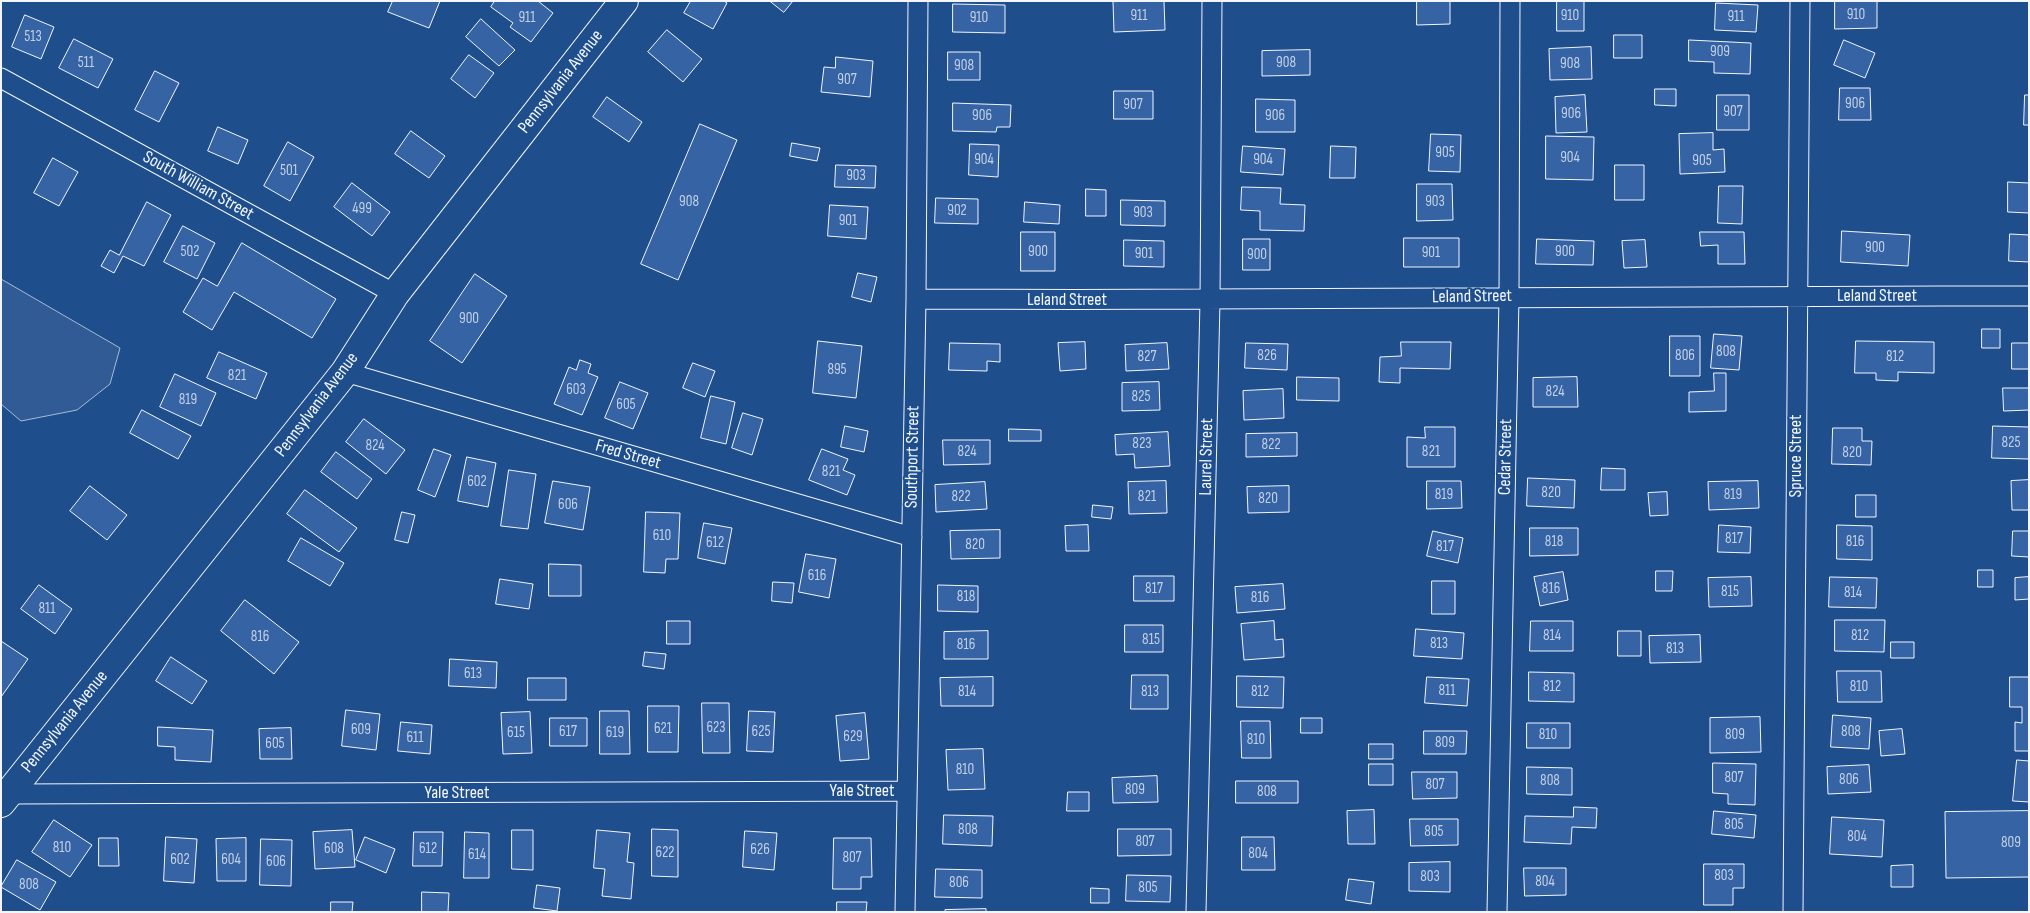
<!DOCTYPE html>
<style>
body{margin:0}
#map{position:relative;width:2030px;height:913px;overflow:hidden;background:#1f4e8c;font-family:"Sofia Sans Condensed",sans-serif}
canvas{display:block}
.frame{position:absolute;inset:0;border:2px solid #f2f6ff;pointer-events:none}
</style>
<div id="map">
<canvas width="2030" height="913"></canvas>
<div class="frame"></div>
</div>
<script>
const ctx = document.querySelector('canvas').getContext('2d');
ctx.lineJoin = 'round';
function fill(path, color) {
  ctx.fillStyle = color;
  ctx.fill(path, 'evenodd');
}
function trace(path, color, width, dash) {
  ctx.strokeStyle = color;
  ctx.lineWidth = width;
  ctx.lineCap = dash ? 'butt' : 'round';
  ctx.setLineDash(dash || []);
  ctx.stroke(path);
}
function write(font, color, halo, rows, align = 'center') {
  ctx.font = font + ' "Sofia Sans Condensed",sans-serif';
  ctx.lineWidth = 4;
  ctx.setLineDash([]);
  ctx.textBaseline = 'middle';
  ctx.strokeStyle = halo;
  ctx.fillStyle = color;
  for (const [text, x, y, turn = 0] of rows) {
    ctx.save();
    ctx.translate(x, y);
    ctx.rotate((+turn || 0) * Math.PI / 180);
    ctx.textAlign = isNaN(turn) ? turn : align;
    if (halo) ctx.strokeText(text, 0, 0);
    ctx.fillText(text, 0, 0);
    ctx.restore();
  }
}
const green = new Path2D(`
 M1 279 120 348 110 384 77 410 21 421 1 404Z`);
fill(green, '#305b95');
trace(green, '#a8bbd7', 1);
const building = new Path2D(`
 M393 1H440L429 28 388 12Z
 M495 1H538L553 13 531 42 510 27 513 23 491 7Z
 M691 1H724L727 3 713 29 684 13Z
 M770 1H793L784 12Z
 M1164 1 1165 30 1114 32 1113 2Z
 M1417 1H1450V24L1417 25Z
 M1557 1H1584V31H1557Z
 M1835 1H1877V28L1835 29Z
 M1716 3 1758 5 1756 32 1715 30Z
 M953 4 1005 5V33L953 32Z
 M25 15 54 27 41 59 12 47Z
 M481 19 515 50 499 66 466 37Z
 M667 30 702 59 683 82 648 52Z
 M1614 35H1642V58H1614Z
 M74 39 113 59 98 88 59 68Z
 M1689 40 1751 43 1750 74 1714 73V62L1689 61Z
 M1844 40 1875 53 1865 78 1834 65Z
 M1591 47 1592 79 1550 80 1549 49Z
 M1310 50V75L1262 76V51Z
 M948 52H980V80H948Z
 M469 55 494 73 475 98 451 79Z
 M836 57 873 61 870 97 821 92 824 67 835 68Z
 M155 71 179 83 159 122 135 110Z
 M1840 88H1870L1871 120H1839Z
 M1655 89H1676V106L1655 105Z
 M1114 91H1153V119H1114Z
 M1585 95 1587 132 1556 133 1555 97Z
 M1717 95H1749V130H1717Z
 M2025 95H2029V125H2024Z
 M607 97 642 122 629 142 593 117Z
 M1256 99 1295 100V132H1256Z
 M953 103 1011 105 1010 127H997L996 132 953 131Z
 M700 124 737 140 678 280 641 264Z
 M218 127 248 140 238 164 208 151Z
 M411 131 445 156 429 178 395 154Z
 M1713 133V150L1724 149 1725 172 1680 174 1679 134Z
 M1431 134 1461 135 1460 172 1429 171Z
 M1546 136 1594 137 1593 180 1546 179Z
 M288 142 314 157 290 201 264 186Z
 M792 143 820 148 817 161 790 156Z
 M970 144 999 145 998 177 969 175Z
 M1243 146 1285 149 1283 175 1241 172Z
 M1331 146 1356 147 1355 178H1330Z
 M53 158 78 172 59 206 34 193Z
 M836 165 876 166 875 188 835 187Z
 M1615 165H1644V200H1615Z
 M2008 182 2029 183V213L2008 212Z
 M352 183 390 212 372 236 334 207Z
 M1417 184H1452L1453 220 1417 221Z
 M1719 186H1743L1742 224 1718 223Z
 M1242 187 1281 188 1280 204 1305 205 1304 231 1260 230V211L1241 210Z
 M1086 189 1106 190V216H1086Z
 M936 198 978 199V224L935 223Z
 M1121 200 1165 201V226L1121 225Z
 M147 202 171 215 144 266 123 256 114 273 101 266 110 250 119 255Z
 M1025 202 1060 205 1059 224 1024 222Z
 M830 205 868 207 866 239 828 236Z
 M183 226 215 243 197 279 164 262Z
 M1842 231 1910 235 1908 266 1841 262Z
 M1021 232H1055V271H1021Z
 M1700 232H1744L1745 264H1718V245L1701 246Z
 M2010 234 2029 235V262L2009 261Z
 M1404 238H1459V267H1404Z
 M1243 239H1270V270H1243Z
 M1537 239 1594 241 1593 265 1536 264Z
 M1124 240 1164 241V267L1124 266Z
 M1645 240 1647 267 1624 268 1622 241Z
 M242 243 336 299 312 338 234 292 212 330 183 312 203 278 217 286Z
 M858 273 877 277 871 302 852 297Z
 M475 274 507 296 462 363 430 341Z
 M1982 329H2000V348H1982Z
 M1714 334 1742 336 1739 370 1711 368Z
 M1670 336H1700V376H1670Z
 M818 341 862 346 856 398 813 393Z
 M1856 341 1934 342V373L1898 372V381L1876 380V373H1855Z
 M1085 342 1086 369 1060 371 1058 343Z
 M1401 342H1451L1450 369 1400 368V383L1379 382 1380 357 1401 356Z
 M950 343 1000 344V362L987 361V371L949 370Z
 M1167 343 1169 369 1126 371 1125 345Z
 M1246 343 1288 344 1287 370 1245 368Z
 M2012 343H2029V369H2012Z
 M219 352 267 373 256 399 207 378Z
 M580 360 591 364 588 373 598 377 582 415 554 404 569 367 576 370Z
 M693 363 715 371 705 397 683 388Z
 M1714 373H1726V411L1689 412V392L1714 391Z
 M175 374 216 393 201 426 160 407Z
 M1297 377 1339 378V401L1297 400Z
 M1577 377 1578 407H1533V378Z
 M620 382 648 393 633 429 605 418Z
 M1159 382 1160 410 1122 411V383Z
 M2003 388H2029V410L2004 411Z
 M1283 389 1284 418 1244 420 1243 391Z
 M711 396 735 402 726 444 701 438Z
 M142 410 191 436 178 459 130 433Z
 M743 413 763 419 752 455 732 448Z
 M364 419 405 450 386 474 346 442Z
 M845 426 868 431 864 452 841 447Z
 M1993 426 2029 427V459L1992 458Z
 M1425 427H1455V467H1407V437L1425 438Z
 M1833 428H1862V441H1872L1871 465 1832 464Z
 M1009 429 1041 430V441H1009Z
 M1168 432 1170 466 1135 468 1134 454 1116 455 1115 435Z
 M1297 433V456L1246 457V434Z
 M943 440H990V464L944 465Z
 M434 449 451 455 435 497 418 490Z
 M822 449 848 459 843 470 855 475 847 495 809 480Z
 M336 452 372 479 357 499 321 472Z
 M467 457 496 463 488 507 458 501Z
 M1602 468 1625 469V490H1601Z
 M509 470 536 474 528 529 501 526Z
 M1528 478 1575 480 1574 508 1527 506Z
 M2029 480V510H2012L2011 481Z
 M553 481 590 487 583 530 545 523Z
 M1166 481 1167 513 1129 514 1128 482Z
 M1427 481H1461L1462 508 1427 509Z
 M1758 481 1759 508 1709 510 1708 482Z
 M985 482 987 509 936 512 935 485Z
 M90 486 127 515 107 540 70 511Z
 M1289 486V512L1248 513 1247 487Z
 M305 490 357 528 339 552 287 514Z
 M1667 492 1668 515 1650 516 1648 493Z
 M1856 495H1876V517H1856Z
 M1093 505 1113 507 1111 519 1092 517Z
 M402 512 415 515 408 543 395 540Z
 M646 512 680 513 678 559H666L665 573 644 572Z
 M704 523 732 528 725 564 698 558Z
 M1088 525 1089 551H1066L1065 526Z
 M1719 525 1751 527 1750 553 1718 552Z
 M1837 525 1872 526V560L1837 559Z
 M1530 528H1578V555L1530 556Z
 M1000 530V558L951 559 950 531Z
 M1433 531 1463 538 1458 563 1427 556Z
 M2013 531H2029V557L2012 556Z
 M301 538 344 563 330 586 288 561Z
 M806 554 836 559 829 598 799 592Z
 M549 564 581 565V596H549Z
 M1978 570H1993V587H1978Z
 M1656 571H1673L1672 591H1656Z
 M1563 572 1568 600 1540 606 1534 577Z
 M1134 576H1174V601H1134Z
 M1751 577 1752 606 1709 607 1708 578Z
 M1830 577 1877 578 1876 608 1829 607Z
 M2029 577V599L2015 600V578Z
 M500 579 533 584 529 609 496 604Z
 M1432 581H1455V614H1432Z
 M773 582 794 583 792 603 772 601Z
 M1283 584 1285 609 1237 613 1235 587Z
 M39 585 72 609 55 634 21 609Z
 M938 585 978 586V612L938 611Z
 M245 600 299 642 274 674 221 631Z
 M1835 620H1885L1884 652 1835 651Z
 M667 621H690V644H667Z
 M1274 621 1275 640 1283 639 1284 657 1244 660 1241 624Z
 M1531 621H1573V651H1530Z
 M1125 625H1163V652H1125Z
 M1416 629 1464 633 1462 659 1414 656Z
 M988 631V659H944V632Z
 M1618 631H1641V656H1618Z
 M1700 635 1701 662 1650 663 1649 636Z
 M1 641 28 659 1 697Z
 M1891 642H1914V658H1891Z
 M645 652 666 654 664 669 643 666Z
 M171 657 207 681 192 704 156 681Z
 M450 659 497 662 496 688 449 686Z
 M1837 671H1881L1882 702H1838Z
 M1529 672 1574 673V702L1529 701Z
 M1132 675H1168V709H1131Z
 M1237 676 1284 677 1283 708 1237 707Z
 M993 677V706H941L940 678Z
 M1427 677 1469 679 1467 706 1425 703Z
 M2010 677H2029V751H2015V722L2022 723V707H2010Z
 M528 678H566V700H528Z
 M702 703H729L730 753H703Z
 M648 706H679L678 752H648Z
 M346 710 380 714 376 750 342 746Z
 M600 711H629L630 754H600Z
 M749 711 775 712 773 752 747 751Z
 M530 712 532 753 503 754 501 713Z
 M865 713 869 759 840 761 836 716Z
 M1833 715 1871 718 1869 749 1831 747Z
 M1760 717 1761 752 1710 753V718Z
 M550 718H587V746H550Z
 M1301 718H1322V733H1301Z
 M1241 721H1270L1271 758H1242Z
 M401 722 432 725 430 754 398 751Z
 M1527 723H1570V748H1527Z
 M158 727 213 730 211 762 175 760V747L158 746Z
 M291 728 292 759H260L259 729Z
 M1902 729 1905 754 1881 756 1879 731Z
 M1424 731H1467L1466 754H1424Z
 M1369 744H1393V759H1369Z
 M983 749 985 789 948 790 946 750Z
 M2017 760 2029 761V802L2013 801Z
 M1713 763 1756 764 1755 805 1728 804V794L1713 793Z
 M1369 764H1393V785H1369Z
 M1869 765 1871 792 1828 794 1827 767Z
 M1527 767 1572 768V795L1527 794Z
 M1412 772H1457V798L1413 799Z
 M1157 776 1158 802 1113 803 1112 778Z
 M1236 781H1298V803H1236Z
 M1068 792H1089V811H1067Z
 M1574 807 1597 808 1596 828 1572 827 1571 844 1524 842 1525 816 1573 817Z
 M1374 810 1375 844H1348L1347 811Z
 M1714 811 1756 815 1754 838 1712 834Z
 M2029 811V877L1946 878 1945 812Z
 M944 815 993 816 992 846 943 844Z
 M1832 817 1884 820 1882 857 1830 854Z
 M1410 819H1458V845L1411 846Z
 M54 820 92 845 70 877 32 852Z
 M652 829 678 830V877L652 876Z
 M1118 829H1171V855L1118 856Z
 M352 830 355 867 315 869 313 832Z
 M512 830H533V870L512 869Z
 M597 830 630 833 627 862 634 863 631 899 602 896 605 869 594 868Z
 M745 831 777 833 774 870 743 867Z
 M414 832H443L442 866H413Z
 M465 832 489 833V878H464Z
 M166 837 197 839 194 883 164 881Z
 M365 837 395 849 386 873 356 860Z
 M1242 837H1274L1275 870H1242Z
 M99 838H118L119 866H99Z
 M246 838V881H217L216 839Z
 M834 838H871L872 877H861V889H833Z
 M261 839 292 840 291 886 260 885Z
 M17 860 56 882 40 910 1 887Z
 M1450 862V892L1409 891V863Z
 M1704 864H1744V888H1733V905H1704Z
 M1913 865V887H1891V866Z
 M1524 868H1566V895L1525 896Z
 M936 869 982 870V898L935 897Z
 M1127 875 1171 876 1170 902 1126 901Z
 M1349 879 1374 882 1371 904 1346 900Z
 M537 885 560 888 557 911 534 908Z
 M1091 888 1109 889V903H1091Z
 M422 892 449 893 448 912H422Z
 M331 902H353L352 912H331Z
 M837 902H867L866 912H837Z
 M986 909V912H945V910Z`);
fill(building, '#3563a3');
trace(building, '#f2f6ff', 1);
const street = new Path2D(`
 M1 78 395 294
 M916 299C1287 301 1658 295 2029 296
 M345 372 912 537
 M8 794 906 791
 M905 912 916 299 918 1
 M1196 912 1210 301 1212 1
 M1497 912 1509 297 1510 1
 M1793 912 1800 1`);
const secondary = new Path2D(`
 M1 803 345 372 395 294 624 1`);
trace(street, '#f2f6ff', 21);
trace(secondary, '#f2f6ff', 30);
trace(street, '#1f4e8c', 19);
trace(secondary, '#1f4e8c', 28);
write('15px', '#c3d1e8', null, [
 ["910",1856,15],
 ["911",1139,16],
 ["910",1570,16],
 ["911",1736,17],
 ["911",527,18],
 ["910",979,18],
 ["513",33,37],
 ["909",1720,52],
 ["511",86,63],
 ["908",1286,63],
 ["908",1570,64],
 ["908",964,66],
 ["907",847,80],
 ["906",1855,104],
 ["907",1133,105],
 ["907",1733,112],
 ["906",1571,114],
 ["906",982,116],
 ["906",1275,116],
 ["905",1445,153],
 ["904",1570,158],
 ["904",984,160],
 ["904",1263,160],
 ["905",1702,161],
 ["501",289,171],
 ["903",856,176],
 ["908",689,202],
 ["903",1435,202],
 ["499",362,209],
 ["902",957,211],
 ["903",1143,213],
 ["901",848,221],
 ["900",1875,248],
 ["502",190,252],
 ["900",1038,252],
 ["900",1565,252],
 ["901",1431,253],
 ["901",1144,254],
 ["900",1257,255],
 ["900",469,319],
 ["808",1726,352],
 ["826",1267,356],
 ["806",1685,356],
 ["827",1147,357],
 ["812",1895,357],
 ["895",837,370],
 ["821",237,376],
 ["603",576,390],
 ["824",1555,392],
 ["825",1141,397],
 ["819",188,400],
 ["605",626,405],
 ["825",2011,443],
 ["823",1142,444],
 ["822",1271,445],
 ["824",375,446],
 ["824",967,452],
 ["821",1431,452],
 ["820",1852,453],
 ["821",831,472],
 ["602",477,482],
 ["820",1551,493],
 ["819",1444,495],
 ["819",1733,495],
 ["822",961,497],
 ["821",1147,497],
 ["820",1268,499],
 ["606",568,505],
 ["610",662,536],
 ["817",1734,539],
 ["818",1554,542],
 ["816",1855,542],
 ["612",715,543],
 ["820",975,545],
 ["817",1445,547],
 ["616",817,576],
 ["817",1154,589],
 ["816",1551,589],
 ["815",1730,592],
 ["814",1853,593],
 ["818",966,597],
 ["816",1260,598],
 ["811",47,609],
 ["814",1552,636],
 ["812",1860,636],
 ["816",260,637],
 ["815",1151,640],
 ["813",1439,644],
 ["816",966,645],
 ["813",1675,649],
 ["613",473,674],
 ["812",1552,687],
 ["810",1859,687],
 ["811",1447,691],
 ["814",967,692],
 ["813",1150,692],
 ["812",1260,692],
 ["623",716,728],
 ["621",663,729],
 ["609",361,730],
 ["617",568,732],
 ["625",761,732],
 ["808",1851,732],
 ["615",516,733],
 ["619",615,733],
 ["810",1548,735],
 ["809",1735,735],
 ["629",853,737],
 ["611",415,738],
 ["810",1256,740],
 ["809",1445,743],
 ["605",275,744],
 ["810",965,770],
 ["807",1734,778],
 ["806",1849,780],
 ["808",1550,781],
 ["807",1435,785],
 ["809",1135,790],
 ["808",1267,792],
 ["805",1734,825],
 ["808",968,830],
 ["805",1434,832],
 ["804",1857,837],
 ["807",1145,842],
 ["809",2011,843],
 ["810",62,848],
 ["608",334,849],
 ["612",428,849],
 ["626",760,850],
 ["622",665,853],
 ["804",1258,854],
 ["614",477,855],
 ["807",852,858],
 ["602",180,860],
 ["604",231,860],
 ["606",276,862],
 ["803",1724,876],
 ["803",1430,877],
 ["804",1545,882],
 ["806",959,883],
 ["808",29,885],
 ["805",1148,888]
]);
write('18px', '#f2f6ff', '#1f4e8c', [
 ["Pennsylvania Avenue",561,82,-52],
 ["South William Street",198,186,29],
 ["Leland Street",1877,296],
 ["Leland Street",1472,297,-1],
 ["Leland Street",1067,300],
 ["Pennsylvania Avenue",317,405,-53],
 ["Fred Street",628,455,16],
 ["Spruce Street",1796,456,-90],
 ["Southport Street",913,457,-89],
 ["Laurel Street",1207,457,-89],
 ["Cedar Street",1506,457,-89],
 ["Pennsylvania Avenue",65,722,-51],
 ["Yale Street",862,791],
 ["Yale Street",457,793]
]);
</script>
